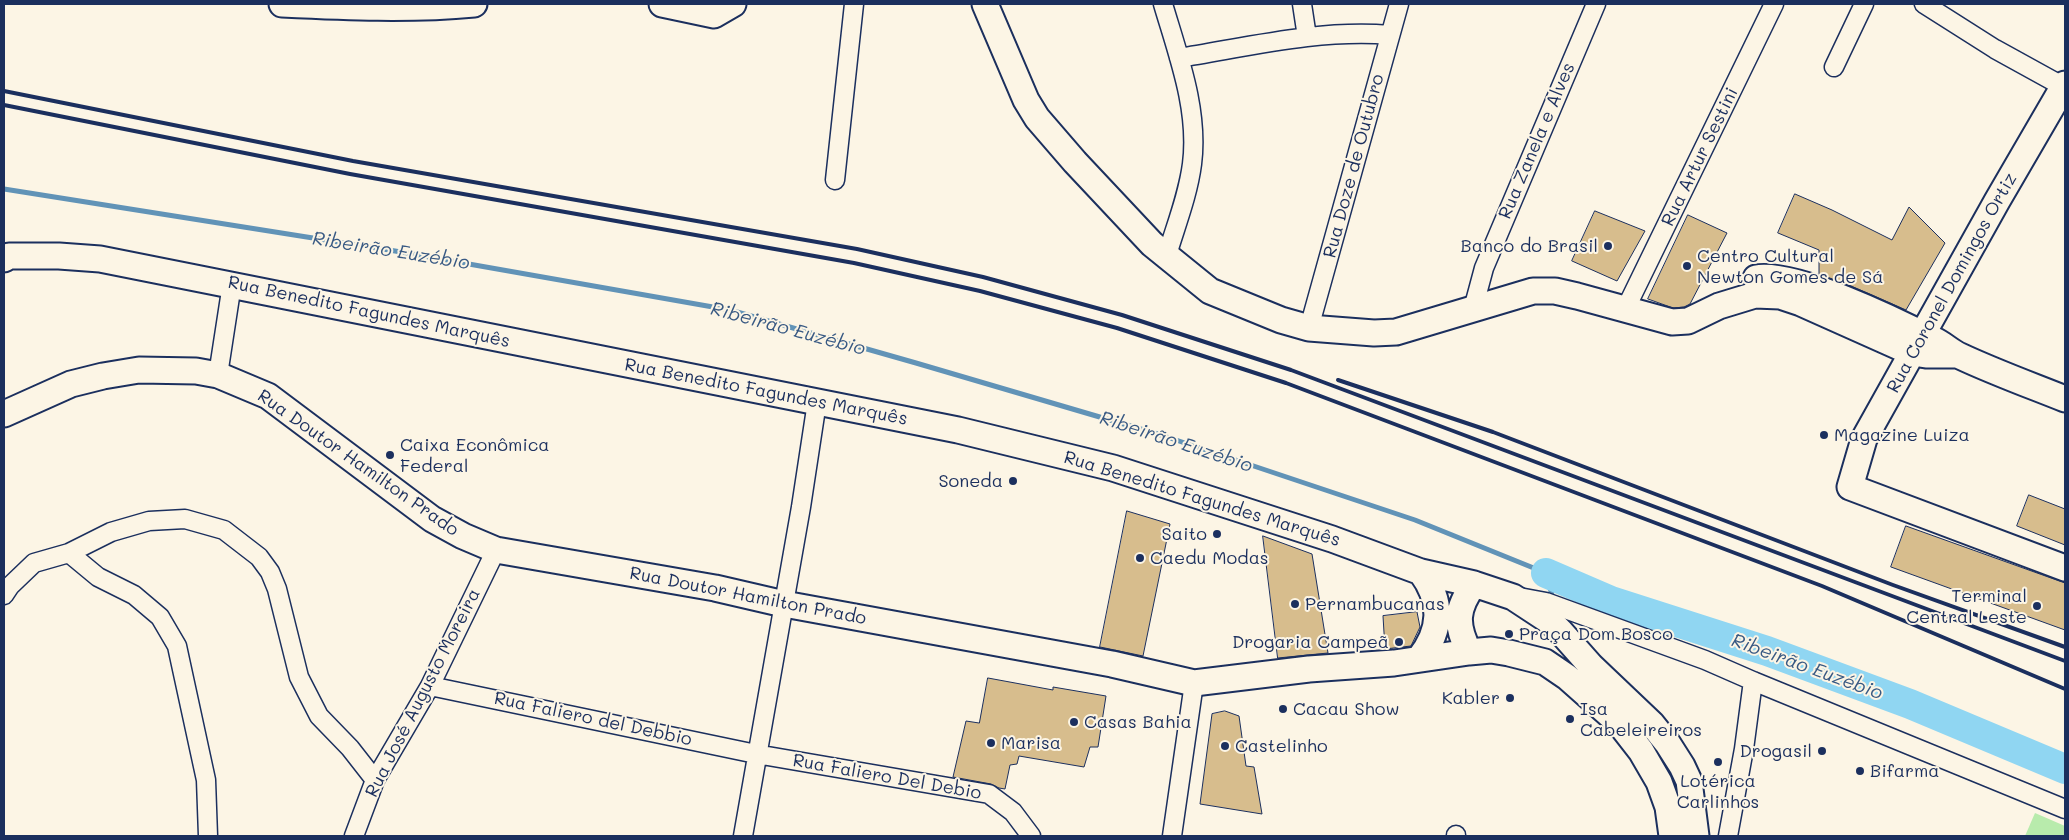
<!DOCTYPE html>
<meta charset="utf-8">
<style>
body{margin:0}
#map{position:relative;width:2069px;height:840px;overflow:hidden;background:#fcf5e5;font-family:Mali,sans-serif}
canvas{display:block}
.frame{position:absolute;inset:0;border:5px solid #1b2f5e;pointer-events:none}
</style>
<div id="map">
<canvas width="2069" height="840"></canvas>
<div class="frame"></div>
</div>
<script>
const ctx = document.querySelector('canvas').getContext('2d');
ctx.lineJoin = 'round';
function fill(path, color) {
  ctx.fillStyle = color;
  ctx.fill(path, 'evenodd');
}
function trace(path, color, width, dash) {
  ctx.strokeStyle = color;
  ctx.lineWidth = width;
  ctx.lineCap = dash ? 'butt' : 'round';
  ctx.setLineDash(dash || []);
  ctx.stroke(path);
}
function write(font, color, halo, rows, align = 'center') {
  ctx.font = font + ' Mali,sans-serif';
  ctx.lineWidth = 4;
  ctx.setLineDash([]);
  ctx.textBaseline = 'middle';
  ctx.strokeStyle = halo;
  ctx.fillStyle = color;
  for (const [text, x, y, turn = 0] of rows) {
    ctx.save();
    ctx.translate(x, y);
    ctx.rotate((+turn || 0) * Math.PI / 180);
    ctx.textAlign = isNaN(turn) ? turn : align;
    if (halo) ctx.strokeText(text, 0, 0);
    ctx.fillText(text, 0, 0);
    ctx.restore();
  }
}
fill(new Path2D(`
 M2035 813 2065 826V836H2025Z`), '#b8ebac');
trace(new Path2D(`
 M4 189 395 251 730 310 916 363 1161 435 1415 520 1546 573 1552 595`), '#6193b7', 5);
trace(new Path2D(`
 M1546 573 1611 601 1767 651 1910 704 2065 769`), '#90d6f2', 30);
const building = new Path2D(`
 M1795 194 1832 210 1892 240 1909 207 1945 243 1906 310 1851 286 1819 274V250L1778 233Z
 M1595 211 1645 231 1617 281 1572 261Z
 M1688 215 1727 233 1690 304 1684 307 1673 308 1648 299Z
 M2029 495 2065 509V545L2017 526Z
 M1127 511 1170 524 1143 656 1100 647Z
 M1906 526 2065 583V630L1891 567Z
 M1263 536 1312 554 1328 653 1278 658Z
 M1417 612 1420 627 1411 646 1385 649 1383 616Z
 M988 678 1053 690V687L1106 696 1098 747H1090L1084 767 1019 756 1017 764 1010 765 1005 789 999 788 991 784 953 777 966 721 979 723Z
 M1225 711 1239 716 1246 766 1254 767 1262 814 1200 804 1212 714Z`);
fill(building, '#d7bd8d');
trace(building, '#1b2f5e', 1);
const street = new Path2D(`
 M1163 4C1178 55 1199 110 1192 164 1188 195 1176 225 1167 255
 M1302 4 1307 37
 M1924 4 1995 49 2064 87
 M1179 58C1248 47 1319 29 1390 35
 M1834 67 1864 4
 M835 180 854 4
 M1473 309 1484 268 1596 4
 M1625 310 1774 4
 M1309 328 1399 4
 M218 375 232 284
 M69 553 98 577 134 595 160 617 177 646 206 780 208 836
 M4 595 10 586 34 563 69 553 111 532 149 521 185 519 224 530 259 557 270 572 277 589 299 677 319 716 350 748 375 780
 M1519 597 1546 602 1705 660 1753 681 2065 809
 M430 686 756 754 989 794 1013 812 1031 836
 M354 836 375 780 430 686 496 550
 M743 836 801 507 817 402
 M1172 836 1194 683
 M1456 836V835
 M1728 836 1744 749 1753 681`);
const secondary = new Path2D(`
 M282 4C346 7 410 10 474 4
 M662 4 714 15 733 4
 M985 4 1026 100 1037 118 1075 162 1152 244 1210 291 1281 320 1309 328 1374 333 1396 332 1533 291H1555L1577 296 1672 322 1688 321 1719 306 1755 295 1780 296 1801 303 1913 353 1926 355H1957
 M2065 84 1997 201 1864 439 1850 487 2065 568
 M4 259 9 256H59L100 259 958 430 1113 468 1332 539 1421 572 1474 584 1513 597 1551 622 1560 631 1591 666 1652 724 1668 744 1682 766 1689 781 1696 836
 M1756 278C1795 271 1897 321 1934 340 1943 344 1951 352 1960 356 1994 372 2030 385 2065 399
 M4 414 71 384 103 376 139 370 196 371 218 375 268 396 432 519 463 536 496 550 715 588 784 604 1112 664 1194 683 1309 669 1394 663 1469 652 1491 650 1509 653 1545 662 1567 677 1620 724 1641 751 1659 782 1668 807 1672 836
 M1469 652C1455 624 1456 609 1474 584
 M1419 659C1442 630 1443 602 1421 572`);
trace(street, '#1b2f5e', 21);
trace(secondary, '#1b2f5e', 29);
trace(street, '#fcf5e5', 18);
trace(secondary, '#fcf5e5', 25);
trace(new Path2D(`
 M4 91 353 161 857 249 983 277 1122 315 1291 370 2065 661
 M4 105 350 174 854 263 980 291 1117 328 1286 383 1822 586 2065 689
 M1338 380 1493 432 1893 585 2065 647`), '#1b2f5e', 4);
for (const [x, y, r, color] of [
 [1608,246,5,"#1b2f5e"],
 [1687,266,5,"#1b2f5e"],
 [1824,435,5,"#1b2f5e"],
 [390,455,5,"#1b2f5e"],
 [1013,481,5,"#1b2f5e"],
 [1217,534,5,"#1b2f5e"],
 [1140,558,5,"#1b2f5e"],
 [1295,604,5,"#1b2f5e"],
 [2037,606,5,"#1b2f5e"],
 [1509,634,5,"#1b2f5e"],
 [1399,642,5,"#1b2f5e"],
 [1510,698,5,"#1b2f5e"],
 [1283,709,5,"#1b2f5e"],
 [1570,719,5,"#1b2f5e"],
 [1074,722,5,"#1b2f5e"],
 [991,743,5,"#1b2f5e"],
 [1225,746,5,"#1b2f5e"],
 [1822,751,5,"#1b2f5e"],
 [1718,762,5,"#1b2f5e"],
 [1860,771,5,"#1b2f5e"]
]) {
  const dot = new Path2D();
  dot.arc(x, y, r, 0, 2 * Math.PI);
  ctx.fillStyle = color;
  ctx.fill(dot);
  trace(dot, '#fcf5e5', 2);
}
write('18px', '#1b2f5e', '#fcf5e5', [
 ["Rua Zanela e Alves",1537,141,-67],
 ["Rua Artur Sestini",1700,157,-64],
 ["Rua Doze de Outubro",1354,166,-75],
 ["Rua Coronel Domingos Ortiz",1952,283,-61],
 ["Rua Benedito Fagundes Marquês",369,312,12],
 ["Rua Benedito Fagundes Marquês",766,392,11],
 ["Rua Doutor Hamilton Prado",358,463,35],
 ["Rua Benedito Fagundes Marquês",1202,499,17],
 ["Rua Doutor Hamilton Prado",748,596,11],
 ["Rua José Augusto Moreira",423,693,-63],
 ["Rua Faliero del Debbio",593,719,12],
 ["Rua Faliero Del Debio",887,777,10]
]);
write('18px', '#1b2f5e', '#fcf5e5', [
 ["Banco do Brasil",1598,246,"right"],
 ["Centro Cultural",1697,256],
 ["Newton Gomes de Sá",1697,277],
 ["Magazine Luiza",1834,435],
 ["Caixa Econômica",400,445],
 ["Federal",400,466],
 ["Soneda",1003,481,"right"],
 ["Saito",1207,534,"right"],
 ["Caedu Modas",1150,558],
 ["Terminal",2027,596,"right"],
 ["Central Leste",2027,617,"right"],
 ["Pernambucanas",1305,604],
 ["Praça Dom Bosco",1519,634],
 ["Drogaria Campeã",1389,642,"right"],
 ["Kabler",1500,698,"right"],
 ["Cacau Show",1293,709],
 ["Isa",1580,709],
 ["Cabeleireiros",1580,730],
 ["Casas Bahia",1084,722],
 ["Marisa",1001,743],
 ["Castelinho",1235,746],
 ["Drogasil",1812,751,"right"],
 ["Bifarma",1870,771],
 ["Lotérica",1718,781,"center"],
 ["Carlinhos",1718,802,"center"]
], 'left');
write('italic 19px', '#385983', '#fcf5e5', [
 ["Ribeirão Euzébio",391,251,9],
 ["Ribeirão Euzébio",788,329,15],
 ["Ribeirão Euzébio",1176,442,18],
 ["Ribeirão Euzébio",1807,667,20]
]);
</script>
